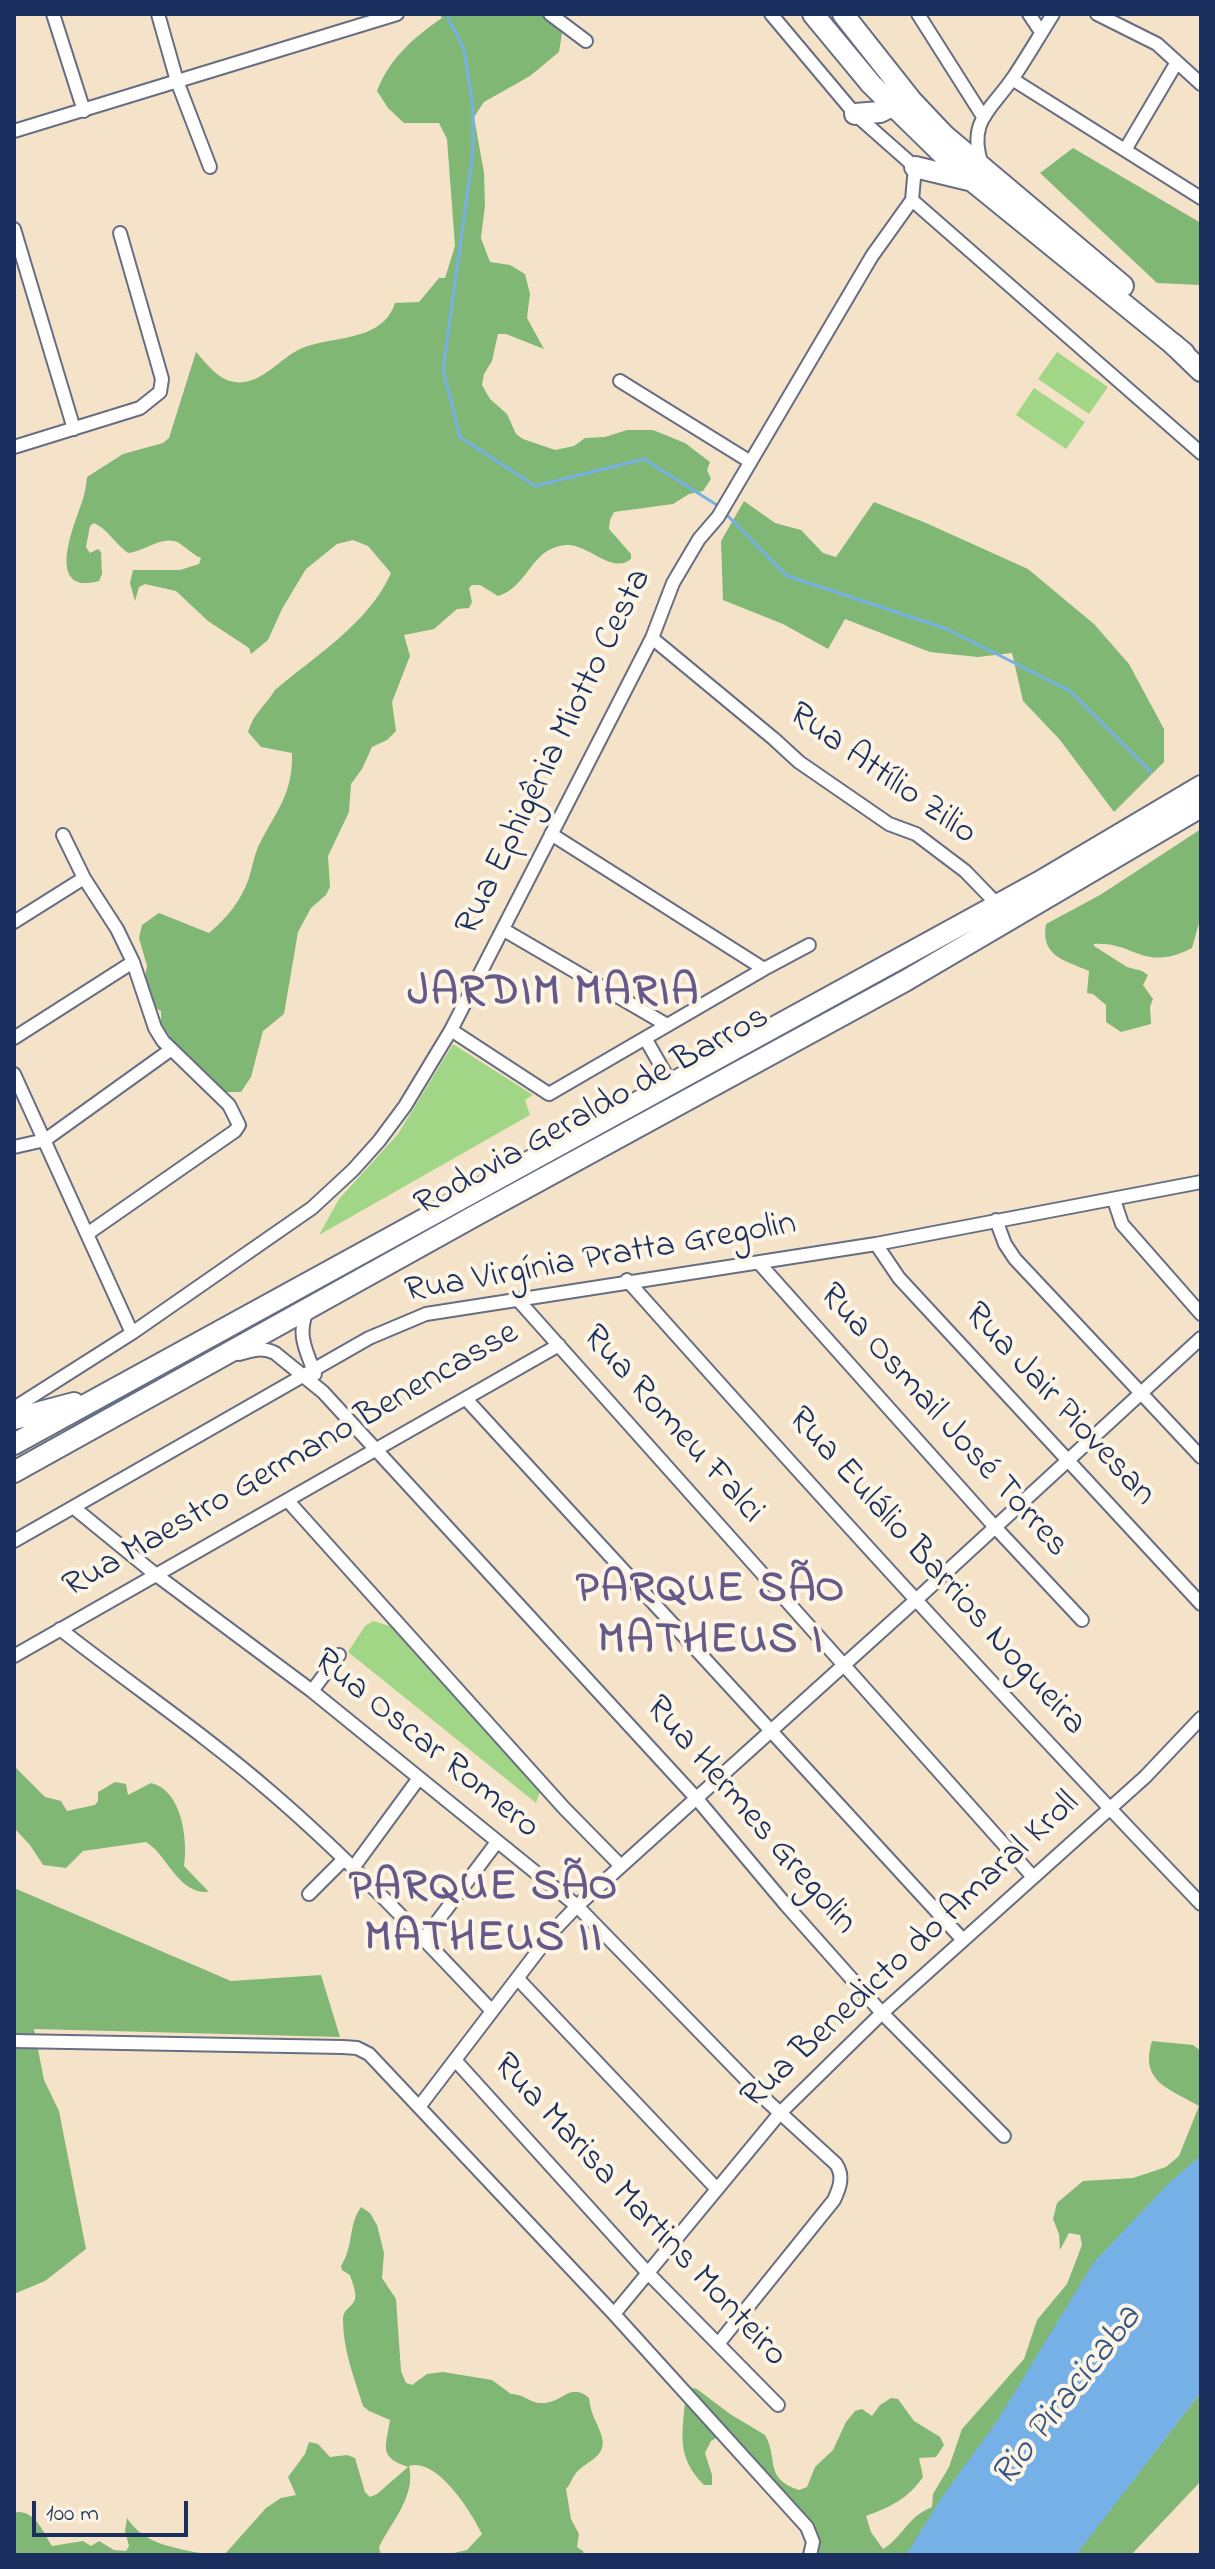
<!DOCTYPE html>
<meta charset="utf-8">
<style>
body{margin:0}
#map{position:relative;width:1215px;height:2569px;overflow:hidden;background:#f5e3c9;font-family:"Indie Flower",sans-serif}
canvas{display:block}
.frame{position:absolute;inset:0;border:16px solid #1b2f5e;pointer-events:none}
.scale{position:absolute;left:32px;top:2501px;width:156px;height:36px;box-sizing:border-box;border:4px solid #1b2f5e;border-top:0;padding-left:10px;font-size:24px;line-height:28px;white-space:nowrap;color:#1b2f5e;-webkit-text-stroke:6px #fcf5e5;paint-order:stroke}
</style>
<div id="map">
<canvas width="1215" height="2569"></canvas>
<div class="frame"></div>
<div class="scale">100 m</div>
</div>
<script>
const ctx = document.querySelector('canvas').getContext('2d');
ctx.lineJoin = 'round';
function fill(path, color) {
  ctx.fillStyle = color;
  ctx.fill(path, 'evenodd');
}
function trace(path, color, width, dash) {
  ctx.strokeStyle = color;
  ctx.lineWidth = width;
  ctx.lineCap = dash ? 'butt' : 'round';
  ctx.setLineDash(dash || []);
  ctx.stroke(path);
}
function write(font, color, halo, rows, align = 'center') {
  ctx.font = font + ' "Indie Flower",sans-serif';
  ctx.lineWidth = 8;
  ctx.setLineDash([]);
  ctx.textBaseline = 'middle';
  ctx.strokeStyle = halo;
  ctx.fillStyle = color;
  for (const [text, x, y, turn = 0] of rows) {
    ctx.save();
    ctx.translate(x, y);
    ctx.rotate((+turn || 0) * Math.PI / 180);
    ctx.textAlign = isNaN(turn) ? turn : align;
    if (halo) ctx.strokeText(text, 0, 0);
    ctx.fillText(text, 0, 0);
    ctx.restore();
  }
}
fill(new Path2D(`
 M1057 352 1108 387 1089 414 1038 379Z
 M1034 388 1085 422 1066 449 1016 415Z
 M453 1044 533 1095 525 1100 530 1115 319 1235 339 1199 398 1134Z
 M373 1621 393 1627 540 1792 536 1803 348 1652 365 1626Z`), '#a2d687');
fill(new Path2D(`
 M439 14H542L551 20 562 33 559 52 530 76 484 102 474 117 484 173 485 205 481 238 490 262 510 265 525 274 530 294 527 318 544 349 506 334H498L492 361 484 374 482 385 490 399 507 414 516 434 523 439 555 450 574 446 585 438 605 437 627 430H653L685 443 710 462 707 470 711 479 703 491 689 494 673 504 614 512 610 520 609 529 631 554V559C613 575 588 544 567 545 530 547 529 587 498 596L480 585H472L469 588 472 602 469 608 457 609 434 629 404 635 410 656 392 702 396 731 387 740 372 747 362 769 351 784 349 812 328 856 330 887 326 895 311 908 298 932 284 1014 263 1031 251 1077 241 1092H222L180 1052 161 1023V1011L150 1005 144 982 147 966 139 938 142 925 159 913 209 933C227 918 241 901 249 878 252 867 254 857 258 847 275 812 293 796 292 753L261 747 248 732C253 714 265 706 275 690 315 656 369 623 391 573L368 546 353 540 337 544 306 569 282 609 268 640 251 654 249 648 208 621 176 591 145 584 139 587 135 601 130 583 133 570H180L199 564 201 558C192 554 187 548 179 543 164 534 143 552 128 553 115 544 108 529 94 523L90 526 86 547 90 553 98 549 101 552 102 574 99 581C44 596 74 525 82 502 85 494 86 485 87 477L123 454 163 443 169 438 196 352C207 364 218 380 235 382 260 386 279 359 300 349 332 335 382 343 395 303L419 302 439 278H445L455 246 447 139 439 123H404L388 108 377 91C389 59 414 37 442 18Z
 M1073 148 1201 223V285L1157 283 1040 173Z
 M744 501 775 523 801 530 823 553 836 557 874 502 926 523 1028 569 1094 624 1129 664 1164 729V762L1114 812 1060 740 1023 701 1012 653 978 657 930 652 845 619 828 649 783 624 723 600 721 541Z
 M1201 829V916L1192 948C1143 973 1134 941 1094 944V946L1127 967 1142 971 1148 975 1143 985 1153 999 1150 1007 1151 1024 1121 1032 1106 1022V1005L1093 994 1087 993 1089 971C1064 960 1040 956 1046 924L1100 895Z
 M14 1766 45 1797 61 1801 67 1811 95 1805 98 1801V1792L115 1782 126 1784 128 1795 151 1783C182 1790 188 1840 184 1866L209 1892C177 1894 168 1855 146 1842L83 1851 66 1868 43 1865 30 1845 14 1828Z
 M14 1888 231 1981 321 1975 340 2037 34 2029 44 2080 59 2111 86 2249 45 2281 14 2294Z
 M1152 2041 1193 2045 1201 2051V2192L918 2555H812L798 2521 716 2438 711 2441 705 2453 712 2475V2485H704C673 2455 684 2428 686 2389L689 2387 697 2389 730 2414 765 2435C779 2459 763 2478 799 2490L807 2487 815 2467 833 2450 846 2422 855 2411 862 2409 872 2416 880 2405 891 2398 898 2399 914 2421 940 2437 944 2445 936 2457 919 2458 923 2477C908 2499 890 2507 866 2516L871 2532 883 2549C903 2537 907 2517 932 2507L933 2494 949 2467 962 2429 1024 2359 1037 2320 1067 2284 1082 2245 1080 2235 1069 2233 1060 2250 1059 2234 1053 2219 1057 2203 1083 2181 1133 2178 1166 2167 1179 2156 1199 2106C1171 2089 1139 2083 1152 2041Z
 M361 2207 370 2213 377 2225 384 2253 382 2278 396 2299 401 2371 406 2383 412 2385 427 2374 443 2372 492 2380 511 2394C522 2393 530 2403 541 2403 563 2404 569 2381 589 2398 591 2416 596 2419 601 2434 609 2457 587 2460 576 2473 572 2478 571 2484 566 2489L571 2519 579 2534 577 2547 583 2551 584 2555H445L467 2550 482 2534C472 2513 437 2457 409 2466 416 2496 392 2521 379 2547L381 2555H224L266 2508 281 2498 296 2495 288 2477 305 2454 309 2442 318 2444 330 2457 347 2455 355 2458 365 2492 370 2497 377 2494 408 2467C378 2457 386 2447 390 2420L369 2411 363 2406C354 2377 343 2350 343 2320 343 2308 352 2308 355 2299 357 2293 352 2282 350 2275L342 2270 341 2266C354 2246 348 2225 361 2207Z
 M1201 2392V2481L1131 2555H1075Z
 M17 2512C36 2511 43 2532 52 2546L83 2541 91 2546 99 2541 114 2550 126 2551 129 2546 125 2531 127 2518C145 2546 178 2548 209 2555H14V2514Z`), '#81b774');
fill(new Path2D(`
 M1201 2155V2392L1076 2555H906L942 2497 997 2421 1094 2262 1167 2185Z`), '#75b1e7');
trace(new Path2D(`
 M448 18 464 49 473 106V152L443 370 460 437 535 486 644 459 720 507
 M725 513 787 576 947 629 1070 691 1151 772`), '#75b1e7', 3);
const minor = new Path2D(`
 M53 14 84 111
 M158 14 177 81 210 167
 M550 14 586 41
 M918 14 982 115
 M1029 14 1041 32
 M1097 14 1157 44 1201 84
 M1012 79 1201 198
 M14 131 397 14
 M1125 150 1177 62
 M982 165C967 121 991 110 1013 78 1027 57 1040 35 1053 14
 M912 200 1201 453
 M14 229 74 429
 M620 381 749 461
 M14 447 140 408 160 392 162 379 120 233
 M652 638 774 739 799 762 889 824 916 834 965 871 998 905
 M551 834 764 969
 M63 835 84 878 117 929 133 962 155 1028 163 1041 229 1105 239 1125 235 1131 87 1234
 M14 922 84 878
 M504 930 667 1025
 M451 1030 549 1094 764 969 809 945
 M14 1038 133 962
 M645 1038 665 1073
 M14 1074 132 1333
 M14 1147 45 1140 169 1051
 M1114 1200 1122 1224 1201 1314
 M996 1220 1005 1244 1015 1259 1201 1457
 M876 1244 899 1278 1201 1604
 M759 1263 994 1526 1082 1620
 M627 1280C815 1491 1005 1700 1201 1904
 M519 1301 1033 1877
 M308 1309C296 1334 306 1350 315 1374
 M239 1354C252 1350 263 1347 275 1353L323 1392 697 1799 786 1905 882 2013 1004 2136
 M466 1399 963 1940
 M14 1408 132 1333 312 1208 353 1170 379 1141 405 1106 451 1030 652 638 673 583 699 539 718 517 872 256 912 200 915 167 855 114 771 14
 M288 1501 564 1808 620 1865
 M73 1507 155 1574 312 1691 577 1906 766 2100 836 2164C844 2176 840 2187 834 2200L718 2344
 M14 1541 369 1338 426 1314 876 1244 1201 1182
 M60 1629C130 1684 204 1734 272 1793 350 1860 421 1936 492 2011
 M14 1656 559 1345
 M312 1691 339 1655
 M353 1868 419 1778
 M309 1894 343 1860
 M424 1939 497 1842
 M518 1979 716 2188
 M14 2041 343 2047 357 2048 369 2054 614 2314 807 2527 813 2542 810 2555
 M455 2060 646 2271 778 2405
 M419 2107 554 1930 577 1906 917 1599 1201 1338
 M614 2314 780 2113 882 2013 1145 1777 1201 1718`);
const primary = new Path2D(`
 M813 14 871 84 960 171 1184 353
 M843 14 911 100 945 136 1123 286
 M855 114 880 112 892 106
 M915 167 969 180`);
const trunk = new Path2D(`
 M1173 344 1201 371
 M14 1419 74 1403
 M14 1444 1039 882 1201 786
 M14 1472 478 1214 905 981 1201 807`);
trace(minor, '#676e83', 16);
trace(primary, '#676e83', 24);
trace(trunk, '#676e83', 24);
trace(minor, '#fff', 12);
trace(primary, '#fff', 20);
trace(trunk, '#fff', 20);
write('36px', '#1b2f5e', '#fcf5e5', [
 ["Rua Ephigênia Miotto Cesta",556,753,-64],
 ["Rua Attílio Zilio",881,776,35],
 ["Rodovia Geraldo de Barros",593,1113,-29],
 ["Rua Virgínia Pratta Gregolin",601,1260,-10],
 ["Rua Jair Piovesan",1058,1406,47],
 ["Rua Osmail José Torres",942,1422,48],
 ["Rua Romeu Falci",671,1426,48],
 ["Rua Maestro Germano Benencasse",292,1462,-30],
 ["Rua Eulálio Barrios Nogueira",935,1573,48],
 ["Rua Oscar Romero",425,1746,39],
 ["Rua Hermes Gregolin",749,1817,49],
 ["Rua Benedicto do Amaral Kroll",912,1952,-43],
 ["Rua Marisa Martins Monteiro",638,2212,47]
]);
write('italic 38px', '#365687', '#fcf5e5', [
 ["Rio Piracicaba",1069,2398,-52]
]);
ctx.letterSpacing = '2px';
write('bold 44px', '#645988', '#fcf5e5', [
 ["JARDIM MARIA",554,996],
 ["PARQUE SÃO",711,1593],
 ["MATHEUS I",711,1644],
 ["PARQUE SÃO",484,1891],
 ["MATHEUS II",484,1942]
]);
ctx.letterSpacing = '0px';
</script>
